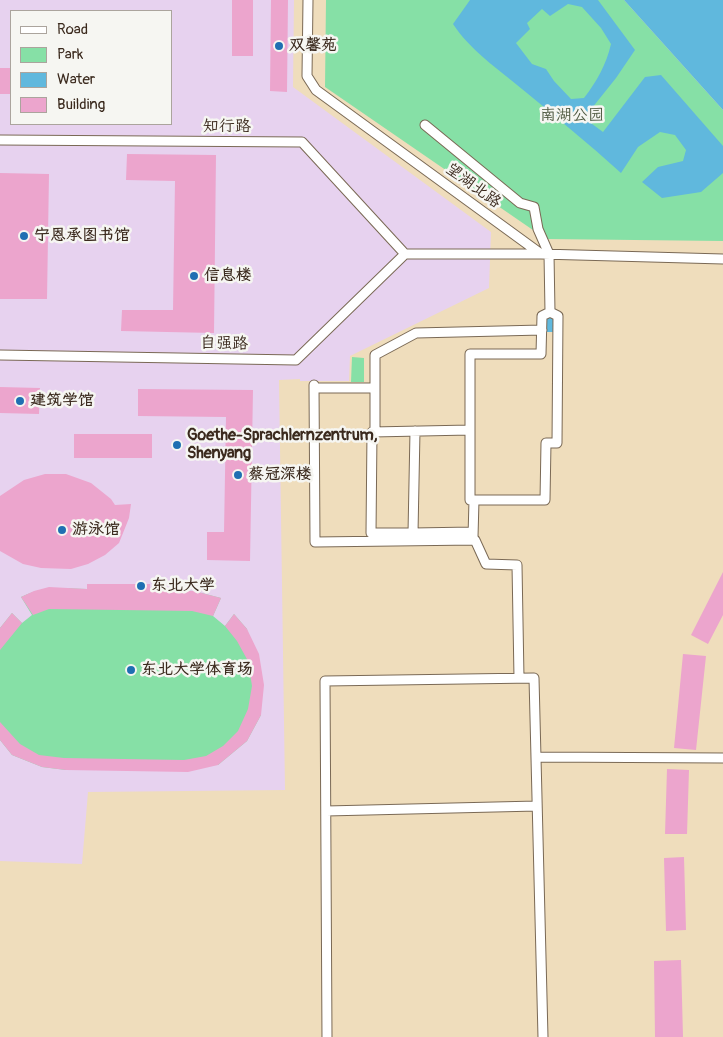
<!DOCTYPE html>
<meta charset="utf-8">
<style>
body{margin:0}
#map{position:relative;width:723px;height:1037px;overflow:hidden;background:#efddbc;font-family:Pangolin,sans-serif}
canvas{display:block}
.legend{position:absolute;left:10px;top:10px;width:162px;height:115px;box-sizing:border-box;background:#f6f6f2;border:1px solid #aba49d;margin:0;padding:6px 9px;list-style:none;font-size:15px;color:#3b2a1e}
.legend li{display:flex;align-items:center;gap:10px;height:25px}
.legend b{width:25px;border:1px solid #aba49d}
</style>
<div id="map">
<canvas width="723" height="1037"></canvas>
<ul class="legend">
<li><b style="height:6px;background:#fff"></b>Road</li>
<li><b style="height:14px;background:#86e0a6"></b>Park</li>
<li><b style="height:14px;background:#60b8dd"></b>Water</li>
<li><b style="height:14px;background:#eca5cd"></b>Building</li>
</ul>
</div>
<script>
const ctx = document.querySelector('canvas').getContext('2d');
ctx.lineJoin = 'round';
function fill(path, color) {
  ctx.fillStyle = color;
  ctx.fill(path, 'evenodd');
}
function trace(path, color, width, dash) {
  ctx.strokeStyle = color;
  ctx.lineWidth = width;
  ctx.lineCap = dash ? 'butt' : 'round';
  ctx.setLineDash(dash || []);
  ctx.stroke(path);
}
function write(font, color, halo, rows, align = 'center') {
  ctx.font = font + ' Pangolin,"LXGW WenKai TC",sans-serif';
  ctx.lineWidth = 5;
  ctx.setLineDash([]);
  ctx.textBaseline = 'middle';
  ctx.strokeStyle = halo;
  ctx.fillStyle = color;
  for (const [text, x, y, turn = 0] of rows) {
    ctx.save();
    ctx.translate(x, y);
    ctx.rotate((+turn || 0) * Math.PI / 180);
    ctx.textAlign = isNaN(turn) ? turn : align;
    if (halo) ctx.strokeText(text, 0, 0);
    ctx.fillText(text, 0, 0);
    ctx.restore();
  }
}
fill(new Path2D(`
 M0 0H294L293 87 491 232 489 288 350 356 349 381H300V379L279 380 285 790 88 792 82 864 0 861ZM11 11H171V124H11Z`), '#e7d2ef');
fill(new Path2D(`
 M326 0H624L723 110V241L546 239 325 87Z
 M352 357 364 358V382H351Z
 M87 584H150V590L194 591 221 598 213 616 225 626 234 614 247 629 261 715 247 741 218 765 66 770 42 767 12 755 0 740V628L12 613 22 623 32 615 21 597C46 585 60 588 87 589Z`), '#86e0a6');
fill(new Path2D(`
 M470 0H598L635 50 616 78 584 118 603 132 645 77 661 75 723 146V173L701 192 662 198 642 182 658 167 683 161 686 150 675 135 660 132 638 147 621 173C589 144 556 117 522 89 498 69 470 50 453 24ZM568 4 582 7 601 28 611 44C606 65 597 81 584 98L571 99 554 81 546 69 532 64 516 43 530 29 527 23 542 9 550 16Z
 M624 0H723V110Z
 M547 317H554V332H546L544 329V319Z`), '#60b8dd');
fill(new Path2D(`
 M232 0H253V56H232Z
 M271 0H288L287 92 270 91Z
 M0 68H11V94H0Z
 M127 154 216 155 214 333 121 331 122 310H173L175 181 126 180Z
 M0 173 49 174 47 299H0Z
 M0 387 40 388 39 414 0 413Z
 M138 389 253 390 250 561 207 560V532H224L226 417 138 416Z
 M74 434H152V458H74Z
 M45 474H66L91 483 111 499 115 505 131 504 129 518 119 543 105 555 88 564 71 569 41 568 23 564 0 551V496L24 480Z
 M723 572V615L708 644 691 635Z
 M87 584H150V590L194 591 221 598 213 616 192 611 49 609 33 615 21 597 34 591 49 587 87 589Z
 M12 613 22 623 0 650V628Z
 M234 614 247 629 259 654 264 685 261 715 247 741 218 765 188 772 66 770 42 767 12 755 0 740V722L20 744 39 755 64 758 184 760 206 756 223 746 238 731 248 709 252 686 248 661 237 641 225 626Z
 M683 654 706 656 696 750 674 748Z
 M667 769 689 770 687 834H665Z
 M684 857 686 930 666 931 664 858Z
 M681 960 683 1037H655L654 961Z`), '#eca5cd');
const minor = new Path2D(`
 M308 0 307 76 316 90 541 254 723 259
 M425 125 520 203 534 207 538 229 549 254 550 312 542 316 541 354H470V500H545L546 443H557L558 316 550 312
 M0 140 302 142 405 254
 M405 254H541
 M0 355 296 360 405 254
 M314 385 315 542 475 540 486 564 517 565 519 678
 M314 388H375
 M415 431 413 533 473 532
 M375 432V355L416 333 542 330
 M413 533H371L372 432 470 430
 M473 537 474 500
 M536 757 723 758
 M326 811 537 806
 M327 1037 325 681 534 678 543 1037`);
trace(minor, '#7a6955', 11);
trace(minor, '#fff', 9);
for (const [x, y, r, color] of [
 [279,46,5,"#1f6fb2"],
 [24,236,5,"#1f6fb2"],
 [194,276,5,"#1f6fb2"],
 [20,401,5,"#1f6fb2"],
 [177,445,5,"#1f6fb2"],
 [238,475,5,"#1f6fb2"],
 [62,530,5,"#1f6fb2"],
 [141,586,5,"#1f6fb2"],
 [131,670,5,"#1f6fb2"]
]) {
  const dot = new Path2D();
  dot.arc(x, y, r, 0, 2 * Math.PI);
  ctx.fillStyle = color;
  ctx.fill(dot);
  trace(dot, '#f6f6f2', 2);
}
write('bold 16px', '#3b2a1e', '#f6f6f2', [
 ["双馨苑",289,46],
 ["宁恩承图书馆",34,236],
 ["信息楼",204,276],
 ["建筑学馆",30,401],
 ["Goethe-Sprachlernzentrum,",187,436],
 ["Shenyang",187,454],
 ["蔡冠深楼",248,475],
 ["游泳馆",72,530],
 ["东北大学",151,586],
 ["东北大学体育场",141,670]
], 'left');
write('16px', '#4e5840', '#f6f6f2', [
 ["南湖公园",572,116]
]);
write('16px', '#3b2a1e', '#f6f6f2', [
 ["知行路",227,127],
 ["望湖北路",473,186,36],
 ["自强路",224,344,1]
]);
</script>
